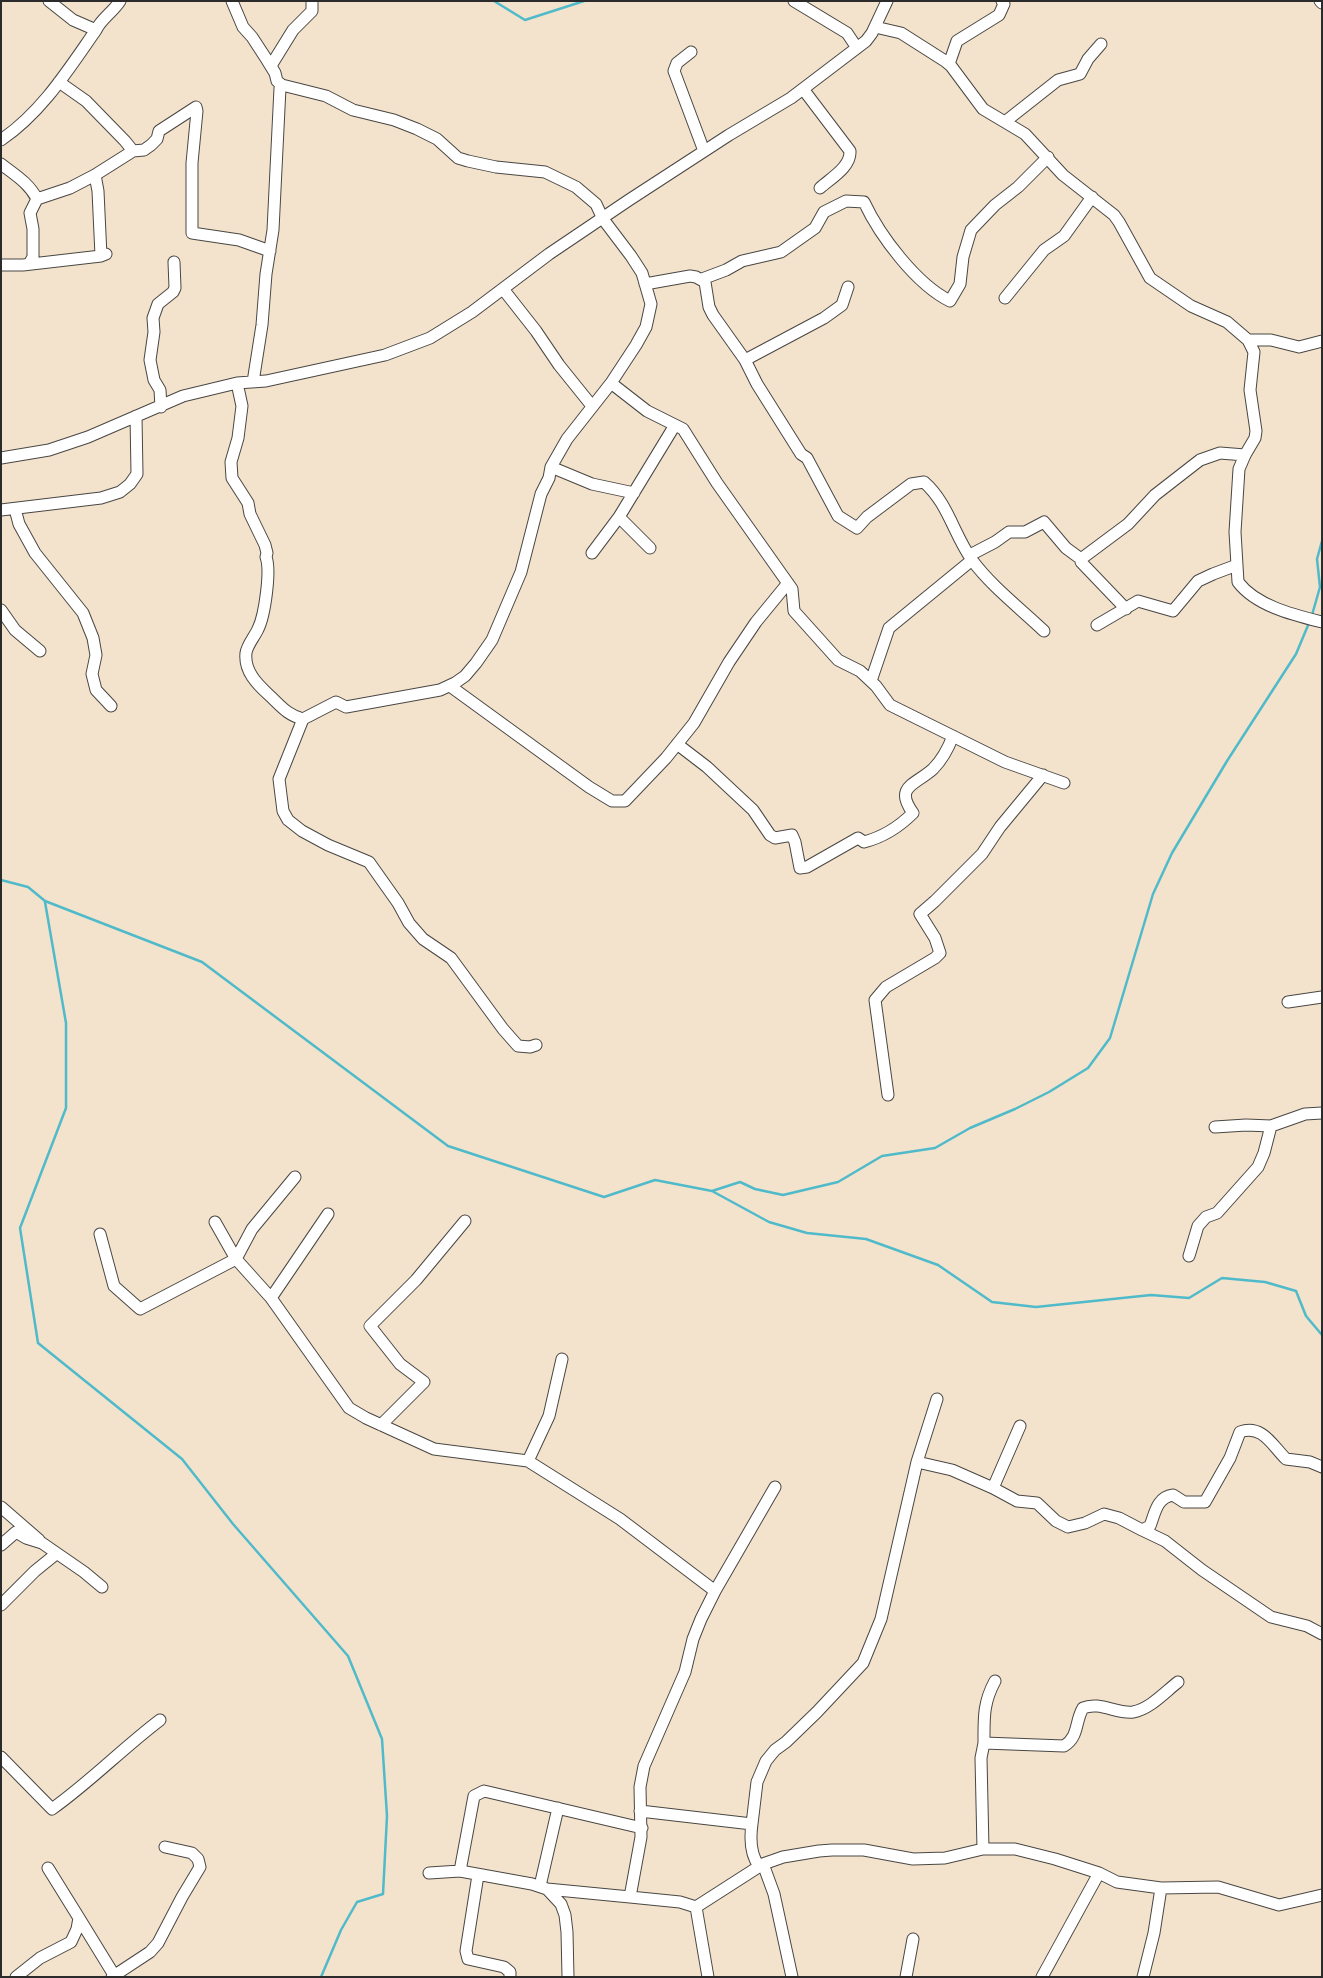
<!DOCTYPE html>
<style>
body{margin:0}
#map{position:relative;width:1323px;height:1978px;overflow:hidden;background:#f4e3cc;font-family:Itim,sans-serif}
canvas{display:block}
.frame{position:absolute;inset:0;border:2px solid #2b2b2b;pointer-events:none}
</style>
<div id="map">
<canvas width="1323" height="1978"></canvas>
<div class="frame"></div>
</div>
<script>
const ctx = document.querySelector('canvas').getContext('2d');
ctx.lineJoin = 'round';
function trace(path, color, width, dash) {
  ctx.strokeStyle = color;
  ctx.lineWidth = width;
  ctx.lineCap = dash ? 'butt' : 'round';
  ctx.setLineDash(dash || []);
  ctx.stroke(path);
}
trace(new Path2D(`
 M494 1 525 20 584 1
 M1312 615 1320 587 1317 559 1322 541
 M1 880 28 887 45 901 202 962 448 1146 604 1197 655 1180 712 1191 769 1222 807 1233 866 1239 938 1265 992 1302 1036 1307 1151 1295 1189 1298 1222 1278 1265 1282 1296 1291 1306 1316 1322 1335
 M45 902 66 1023V1108L20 1228 38 1343 182 1459 233 1524 348 1656 382 1739 387 1816 383 1894 357 1902 341 1930 321 1977
 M712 1191 740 1182 755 1189 783 1195 838 1182 882 1156 935 1148 970 1128 1015 1109 1049 1092 1088 1068 1110 1038 1153 894 1172 853 1227 761 1296 654 1309 623`), '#4fbaca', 2.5);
const minor = new Path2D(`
 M49 1 73 20 96 30C101 19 113 12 120 1
 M232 1 243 27 252 37 267 60 275 73 277 81 282 85 326 96 353 110 394 120 417 129 437 139 458 158 468 161 496 167 545 172 576 187 596 204 603 219 631 256 642 273 651 304 646 327 636 345 611 383 567 439 551 467 549 478 541 494 521 572 492 640 476 663 465 676 455 683 440 690 346 707 336 702 303 719C287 715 281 706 269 695 257 684 244 671 246 653 247 645 255 636 258 629 265 615 271 570 266 557L267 553 265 545 250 514 248 503 232 478 231 462 238 438 242 406 237 383
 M794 1 847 33 857 48
 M1320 1 1322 3
 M875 27 901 33 945 61 951 66 983 109 1025 134 1063 175 1114 215 1119 222 1150 278 1191 306 1227 322 1248 340 1254 352 1250 390 1256 431 1255 438 1245 455 1239 469 1235 532 1238 582C1256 606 1294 615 1322 622
 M691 52 677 63 674 71 704 151
 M949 64 957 41 999 15 1004 4 1002 1
 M272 68V64L293 30 312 11V1
 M59 82 86 101 125 141 133 151
 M803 89 850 151C851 167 831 178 820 188
 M1006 121 1058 80 1080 74 1088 59 1101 44
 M1 140C42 112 68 70 96 30
 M1 164C15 175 29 183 37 199
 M101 256 98 191 95 175 133 151 144 150 151 145 157 139 159 131 196 107 197 111 192 163V233L239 240 270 251
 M29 264 33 257V229L30 213 37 199 70 188 95 175
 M1 265H23L101 256 106 254
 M702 279 726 270 742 261 781 252 815 228 824 212 846 201 864 202C880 236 916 284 950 301L960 284 963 257 971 230 995 205 1018 187 1048 157
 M645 284 690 276 696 277 705 282 709 307 713 315 745 360 757 384 801 454 807 458 838 516 857 528 867 517 911 484 924 482C948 503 954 535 972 560 991 586 1021 609 1044 631
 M503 289 536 331 559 365 592 406
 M1005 298 1044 250 1064 236 1092 197
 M1248 340H1271L1299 347 1322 341
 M745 360 824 318 842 305 848 287
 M253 382 262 325 266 274 273 230 280 88 282 85
 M611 383 647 411 683 429 717 483 792 589 794 611 838 660 860 671 876 686 890 705 1005 762 1064 783
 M161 407 160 390 154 380 150 360 154 332 153 318 158 304 173 292 175 288 174 262
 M1 458 49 450 88 437 183 396 237 383 266 381 385 355 430 338 472 312 549 254 629 200 729 135 791 98 866 41 872 33 887 1
 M551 467 592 484 634 493
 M15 509 19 524 35 553 83 613 93 638 96 655 92 674 96 690 111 706
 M1 510 101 498 120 492 130 484 137 474 136 416
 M619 517 675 425
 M592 553 619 517 650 548
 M970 555 995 542 1009 532H1025L1044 522 1066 548 1081 559
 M1126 609 1081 562V559L1128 524 1155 495 1200 460 1220 453 1245 455
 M1 610 15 630 40 651
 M1097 625 1138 601 1173 611 1198 581 1213 574 1237 565
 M871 681 889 628 972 560
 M450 686 589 787 612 801H625L666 758 694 723 729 662 756 622 788 583
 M303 719 279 779 283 811 288 820 302 831 328 845 369 862 398 903 409 923 423 939 451 958 503 1029 518 1046 530 1047 536 1045
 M677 744 707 767 753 810 770 835 775 838 792 835 795 842 800 868 807 867 858 838 864 842C883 837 899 827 913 813 893 786 917 784 933 769 943 759 948 749 953 736
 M1288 1002 1322 997
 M888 1095 875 1000 886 987 935 958 940 953 935 938 920 914 935 901 982 854 1000 827 1043 775
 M1215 1127 1246 1125 1271 1126 1305 1114 1322 1113
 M215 1222 236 1259 271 1298 349 1408 366 1418 434 1449 528 1461 620 1519 715 1591
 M100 1234 114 1286 140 1309 236 1259 252 1229 295 1177
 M1189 1256 1198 1226 1206 1217 1217 1213 1258 1167 1264 1153 1271 1126
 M271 1298 328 1214
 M381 1425 424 1382 400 1364 370 1326 416 1280 465 1221
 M528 1461 549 1416 562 1359
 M917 1462 952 1470 993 1488 1017 1501 1037 1503 1056 1521 1068 1527 1085 1523 1104 1514 1119 1518 1142 1530 1150 1526C1155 1513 1157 1497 1173 1495L1184 1502H1205L1230 1458 1240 1432C1262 1424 1272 1445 1286 1459L1310 1462 1322 1467
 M993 1488 1020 1426
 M1 1507 39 1540
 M1142 1530 1165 1541 1202 1570 1271 1617 1307 1626 1322 1634
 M1 1545 16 1532 26 1538 42 1543 84 1572 102 1587
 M1 1605 35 1571 56 1554
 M984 1743C984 1718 983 1703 995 1681
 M1 1757 52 1809C90 1782 123 1748 160 1720
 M640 1811 752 1824 757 1782 766 1761 775 1750 786 1742 817 1712 863 1663 881 1619 917 1462 937 1399
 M752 1824C750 1838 750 1854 759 1866
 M983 1849 981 1758 984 1743 1064 1746C1079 1737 1075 1721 1083 1708 1099 1701 1117 1714 1133 1712 1150 1709 1165 1692 1178 1682
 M763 1864 774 1894 792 1977
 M460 1871 474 1796 484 1791 642 1828
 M429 1873 460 1871 532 1884 547 1889 561 1904 565 1915 567 1932 568 1977
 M478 1875 466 1951 468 1959 504 1967 510 1972V1977
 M540 1886 558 1808
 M547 1889 630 1897 641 1837 640 1787 644 1766 685 1672 693 1639 701 1619 715 1591 775 1487
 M630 1897 680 1902 696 1907
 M696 1907 763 1864 783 1857 819 1851 832 1850H864L913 1859 945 1858 983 1849H1015L1055 1859 1099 1873 1117 1882 1161 1888 1218 1887 1279 1905 1322 1895
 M696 1907 708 1977
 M79 1918 114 1975
 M16 1977 40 1958 71 1942 77 1929 79 1918 48 1868
 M112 1977 150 1952 158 1943 182 1897 200 1867 198 1859 192 1853 165 1847
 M906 1977 913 1939
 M1042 1977 1099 1873
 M1143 1977 1154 1933 1161 1888`);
trace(minor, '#494743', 13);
trace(minor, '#fff', 11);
</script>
